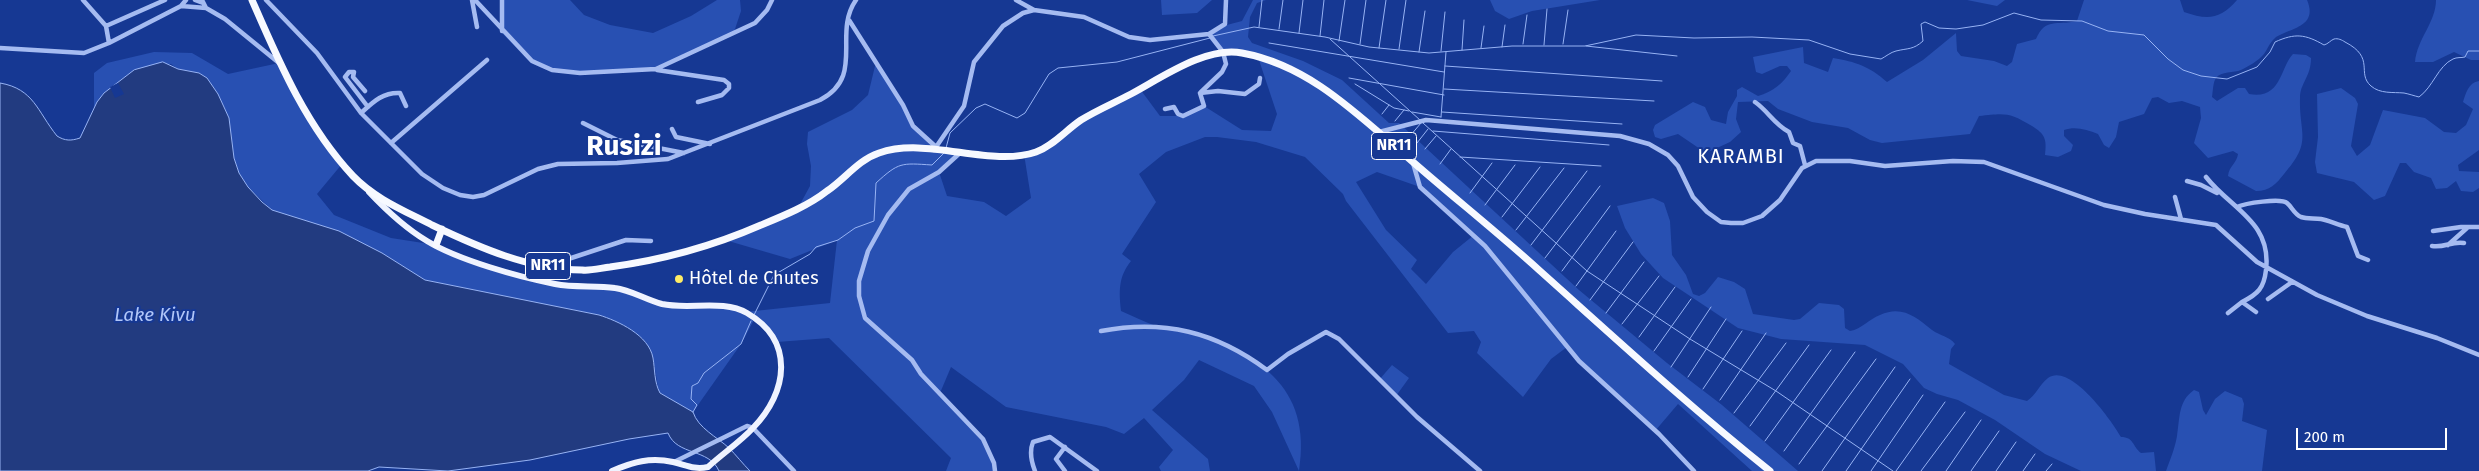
<!DOCTYPE html>
<meta charset="utf-8">
<style>
body{margin:0}
#map{position:relative;width:2479px;height:471px;overflow:hidden;background:#163893;font-family:"Fira Sans",sans-serif}
canvas{display:block}
.scale{position:absolute;left:2296px;top:428px;width:151px;height:22px;box-sizing:border-box;border:2px solid #fff;border-top:0;padding-left:6px;font-size:15px;line-height:18px;white-space:nowrap;color:#fff;-webkit-text-stroke:4px #163893;paint-order:stroke}
</style>
<div id="map">
<canvas width="2479" height="471"></canvas>
<div class="scale">200 m</div>
</div>
<script>
const ctx = document.querySelector('canvas').getContext('2d');
ctx.lineJoin = 'round';
function fill(path, color) {
  ctx.fillStyle = color;
  ctx.fill(path, 'evenodd');
}
function trace(path, color, width, dash) {
  ctx.strokeStyle = color;
  ctx.lineWidth = width;
  ctx.lineCap = dash ? 'butt' : 'round';
  ctx.setLineDash(dash || []);
  ctx.stroke(path);
}
function write(font, color, halo, rows, align = 'center') {
  ctx.font = font + ' "Fira Sans",sans-serif';
  ctx.lineWidth = 4;
  ctx.setLineDash([]);
  ctx.textBaseline = 'middle';
  ctx.strokeStyle = halo;
  ctx.fillStyle = color;
  for (const [text, x, y, turn = 0] of rows) {
    ctx.save();
    ctx.translate(x, y);
    ctx.rotate((+turn || 0) * Math.PI / 180);
    ctx.textAlign = isNaN(turn) ? turn : align;
    if (halo) ctx.strokeText(text, 0, 0);
    ctx.fillText(text, 0, 0);
    ctx.restore();
  }
}
fill(new Path2D(`
 M503 0H570L584 15 610 25 653 33 691 16 717 0H740L741 11 733 35 659 69 598 74 551 71 542 68 531 63 501 32Z
 M1161 0H1212L1197 13 1162 15Z
 M1253 0H1266L1257 3 1250 17 1248 37 1252 43 1303 61 1342 80 1389 123H1399L1579 290 1667 363 1722 405 1798 471H1752L1678 404 1655 431 1567 347 1551 359 1523 397 1477 353 1481 342 1474 331 1448 333 1346 201 1343 194 1305 157 1256 142 1217 137H1205L1166 152 1139 174 1156 202 1122 254 1131 261C1118 277 1119 292 1121 311 1133 316 1145 322 1156 326 1165 328 1174 327 1183 330 1256 352 1313 385 1299 471L1272 412 1254 386 1199 360 1184 380 1152 410 1208 459 1210 471H1161L1159 467 1173 450 1144 418 1124 434 1106 427 1006 407 951 367 940 393 983 439 995 471H946L951 458 829 338 777 342 755 318 741 344 693 412 659 393 653 357 599 315 425 280 382 253 272 210 248 187 239 173 234 158 229 118 218 94 207 78 199 73 178 69 171 64 134 70 104 93 94 108V73L107 63 154 52 192 53 228 74 279 63 306 114 342 164 317 194 334 215 391 238 436 245 450 252 539 280 615 288 662 304 725 307 745 312 830 303 837 240 790 259 725 240 798 208 810 186 811 166 807 144 808 132 852 110 868 95 876 62 913 126 935 146 961 152 939 172 947 196 984 202 1006 216 1031 198 1024 154 1037 151 1079 121 1140 89 1160 116H1183L1204 106 1242 130 1271 131 1277 114 1258 57 1223 52 1209 34 1223 26 1242 21ZM1377 172 1420 187 1474 235 1453 252 1426 284 1411 269 1417 260 1386 230 1356 182Z
 M1490 0H1600L1532 11 1509 19 1495 11Z
 M1967 0H2005L1997 6Z
 M2084 0H2180L2184 12C2207 20 2220 20 2237 0H2307C2319 28 2288 28 2275 38 2270 42 2267 50 2264 54 2258 61 2249 66 2241 70 2234 73 2221 71 2216 78 2213 82 2213 91 2212 97L2217 101 2238 88H2245L2249 94C2282 100 2280 67 2293 54L2306 55 2311 58C2311 77 2300 83 2300 98 2299 135 2313 141 2284 174 2276 184 2270 191 2256 191L2228 176C2229 166 2237 163 2238 154L2233 151 2208 158 2194 143 2201 118 2200 107 2182 101 2169 103 2158 97 2152 98 2144 114 2119 122 2116 137 2109 148 2104 145 2098 134C2087 130 2076 126 2064 130V136L2073 145 2071 151 2058 157 2045 155C2047 139 2045 134 2032 126 2009 112 2005 113 1979 116L1970 134 1882 143 1870 140 1848 128 1812 122 1778 109 1768 101 1738 102 1736 119 1741 132 1730 142 1706 153 1678 134 1661 139 1655 137 1653 130 1655 125 1693 102 1705 107 1711 120 1726 124 1728 112 1737 96V90L1742 87 1758 96C1773 92 1783 83 1791 71L1787 66H1780L1762 74 1756 72 1753 57 1803 47 1804 63 1828 72 1833 58C1856 62 1869 66 1887 82L1923 60 1956 33 1957 51 1961 56 1994 61 2007 66 2012 62 2017 44 2036 39C2046 17 2056 26 2077 21Z
 M2436 0H2479V60H2471L2454 52 2433 62H2415C2417 39 2436 22 2436 0Z
 M2479 81V150L2458 165 2459 171 2479 172V188L2473 192 2461 191 2456 181 2447 188 2436 189 2431 178 2414 172 2406 163H2400L2385 196 2374 200 2354 182 2317 173 2315 162 2318 137 2317 94 2341 88 2355 98 2358 104 2351 146 2357 156 2370 145 2383 110 2425 118 2444 132 2456 133 2466 125 2473 109 2463 102C2466 93 2468 83 2479 81Z
 M1653 198 1664 203 1670 221 1672 255 1686 275 1693 294 1699 296 1705 293 1718 277 1734 282 1745 289 1753 314 1794 320 1800 319 1819 303 1839 305 1844 309 1845 328 1850 331C1862 329 1869 319 1880 315 1902 305 1916 317 1932 330 1940 336 1949 336 1955 344L1951 349 1949 364 2004 395 2027 401C2036 395 2040 384 2048 378 2070 362 2112 421 2121 437 2134 437 2132 446 2141 453L2154 452 2156 471H2081L2045 454 1995 420 1958 400 1937 394 1924 388 1903 364 1865 345 1781 339 1738 328 1663 278 1641 254 1625 228 1617 206Z
 M1392 365 1409 378 1396 396 1379 380Z
 M2194 390 2199 392 2203 410 2206 415 2215 399 2225 391 2242 398 2244 404 2242 421 2267 430 2262 471H2166C2170 460 2175 448 2177 436 2180 418 2178 401 2194 390Z`), '#2850b2');
const water = new Path2D(`
 M163 62 178 69 199 73 207 78 218 94 229 118 234 158 239 173 248 187 262 202 272 210 339 231 382 253 425 280 599 315C618 321 649 335 653 358 655 369 654 382 660 393L693 412C698 428 717 437 729 448 736 455 743 464 750 471H719C709 448 677 456 668 433L629 439 530 460 448 471 379 467 368 471H0V83C34 89 37 111 57 136 65 141 71 141 80 138L97 102 104 93 134 70Z`);
fill(water, '#223b80');
trace(water, '#97b3f4', 1);
fill(new Path2D(`
 M118 83 124 94 115 98 110 87Z`), '#163893');
trace(new Path2D(`
 M1259 27 1262 0
 M1279 29 1283 0
 M1299 33 1303 0
 M1213 36 1254 27 1325 37 1369 47 1429 53 1512 46H1585L1636 35 1694 38 1752 37 1809 40 1850 54 1881 59C1885 57 1891 52 1896 51 1908 48 1913 50 1923 41L1921 24 1925 22 1939 28 1956 29 1983 25 2014 13 2041 20 2082 21 2108 31 2144 35 2168 59 2183 70 2201 76 2227 79 2257 67 2270 52 2275 42C2295 33 2305 34 2324 45 2328 44 2331 40 2334 39 2338 38 2342 40 2345 42 2376 58 2356 73 2371 86 2380 94 2393 92 2404 93 2409 94 2415 96 2419 97 2433 87 2438 66 2453 59 2457 57 2461 58 2465 57L2468 51H2479
 M1320 36 1324 0
 M1330 39 1420 120
 M1339 41 1345 0
 M1269 43 1444 72
 M1360 44 1366 0
 M1523 44 1527 15
 M1563 44 1568 10
 M1544 45 1547 9
 M1586 46 1677 56
 M1502 47 1505 25
 M1379 48 1386 0
 M1481 48 1484 26
 M1399 49 1406 0
 M1462 50 1464 20
 M1441 51 1445 12
 M1419 52 1425 11
 M1445 66 1662 81
 M1349 78 1444 95
 M1355 84 1394 108 1409 111
 M1444 89 1654 101
 M1412 112 1441 117
 M1442 112 1622 124
 M1382 114 1389 105
 M1441 117 1446 52
 M1395 121 1404 110
 M1423 123 1587 271 1690 339 1776 391 1893 471
 M1433 131 1609 145
 M1410 136 1421 123
 M1417 143 1428 129
 M946 148 950 133 976 108 985 104 1017 118 1025 113 1049 74 1058 68 1117 62 1210 38
 M1425 149 1436 136
 M1460 157 1601 166
 M1440 164 1451 149
 M1470 193 1492 163
 M1485 205 1515 165
 M1502 217 1540 167
 M1516 230 1564 168
 M1531 245 1587 171
 M1545 258 1600 186
 M1562 271 1610 206
 M1576 286 1616 231
 M1590 300 1633 242
 M1606 313 1644 262
 M754 315 774 275 810 254 816 247 838 240 855 228 874 221 876 183C899 162 901 163 932 165L945 152
 M1622 324 1659 276
 M1639 337 1675 287
 M1654 351 1691 299
 M1671 367 1711 307
 M1688 377 1726 319
 M1703 389 1742 331
 M1720 400 1766 333
 M693 412 697 405 691 399 692 386 698 383 704 373 741 344 751 321
 M1734 413 1786 343
 M1750 426 1809 345
 M1765 441 1831 350
 M1784 451 1855 352
 M1799 464 1876 359
 M1822 471 1895 367
 M1846 471 1910 379
 M1871 471 1923 395
 M1896 471 1945 402
 M1921 471 1965 412
 M1946 471 1981 420
 M1971 471 1999 431
 M1996 471 2016 442
 M2023 471 2035 454
 M2046 471 2052 464`), '#97b3f4', 1);
trace(new Path2D(`
 M83 0 106 26 109 43
 M195 0 203 3
 M202 0 206 8
 M266 0 317 53 361 113 422 174 443 188 460 195 473 197 484 195 538 169 558 164 617 163 668 159 820 100C866 76 832 34 856 0
 M472 0 477 27
 M475 0 532 61 552 70 580 73 656 69 755 23 767 10 772 0
 M1016 0 1034 10
 M181 6 206 8 225 19 279 63
 M849 20 903 105 913 126 935 146
 M106 26 165 0
 M502 31V0
 M0 48 84 53 109 43 181 6 186 0
 M657 70 724 80 729 84V88L722 95 698 102
 M365 91 353 77 354 72H349L345 77 368 107
 M1201 92 1222 72 1226 64 1223 52 1209 34
 M1755 102C1768 111 1774 124 1789 132L1793 143 1800 146 1805 165
 M1165 109 1174 107 1178 114 1183 116 1204 106 1200 93 1218 91 1245 94 1259 84 1260 78
 M361 113C373 102 383 92 400 93L406 106
 M583 123 617 140 684 153
 M672 129 676 137 710 144
 M1379 132 1426 120 1620 136 1649 144 1668 155 1678 166 1693 197 1707 212 1721 222 1731 223H1743L1762 216 1780 200 1802 168 1816 161H1850L1885 166 1953 161 1984 162 2104 205 2145 214 2216 225 2257 262 2317 295 2367 316 2437 338 2479 355
 M391 143 487 60
 M934 150 964 106 974 62 1003 26 1023 13 1034 10 1084 17 1129 37 1150 40 1209 34 1225 24 1226 0
 M961 152 939 172 909 189 888 215 868 251 859 281V296L865 318 912 360 921 374 983 439 994 463 995 471
 M1413 163 1420 187 1485 246 1579 361 1659 434 1694 471
 M2206 177C2231 209 2272 222 2266 270 2264 288 2258 294 2242 302
 M2187 181 2201 185 2217 193
 M2175 197 2181 219
 M2237 207C2245 203 2281 198 2287 203 2292 207 2294 214 2301 217 2307 219 2314 218 2321 219 2328 220 2338 225 2347 227L2358 256 2368 260
 M2433 231 2461 227H2479
 M2448 245 2467 228
 M2432 246C2445 248 2451 241 2464 243
 M550 265 626 240 651 241
 M2268 299 2292 282
 M2228 313 2242 302 2256 312
 M1101 331C1164 319 1216 332 1267 370L1288 354 1326 332 1339 339 1417 417 1480 471
 M674 462 747 426 753 428 794 471
 M1035 471C1031 461 1029 452 1033 442L1050 437 1097 471
 M1065 471 1056 459 1065 447`), '#a5bbf1', 4.5);
trace(new Path2D(`
 M369 192C386 210 405 228 427 241 458 260 519 277 555 284 575 288 596 285 615 288 631 290 646 300 662 304 689 310 723 299 747 313 795 341 788 392 753 428 740 442 722 454 708 467 694 470 686 465 673 462 650 457 633 462 612 471`), '#eff3ff', 6);
trace(new Path2D(`
 M252 0C279 62 306 126 353 176 375 199 405 211 432 225 478 247 530 270 582 270 591 271 601 268 610 267 662 260 713 246 761 225 783 216 808 206 827 191 845 179 858 160 879 153 927 136 990 168 1036 152 1053 146 1066 130 1081 120 1097 110 1114 103 1131 94 1161 78 1206 46 1242 53 1308 65 1356 113 1405 155 1449 194 1495 230 1539 270 1615 338 1690 407 1770 471
 M436 245 442 229`), '#f7f9ff', 7);
for (const [x, y, r, color] of [
 [679,279,5,"#ffec65"]
]) {
  const dot = new Path2D();
  dot.arc(x, y, r, 0, 2 * Math.PI);
  ctx.fillStyle = color;
  ctx.fill(dot);
  trace(dot, '#163893', 2);
}
for (const [x, y, w] of [
 [1394,146,45],
 [548,266,45]
]) {
  const box = new Path2D();
  box.roundRect(x - w / 2, y - 13.5, w, 27, 4);
  ctx.fillStyle = '#163893';
  ctx.fill(box);
  trace(box, '#fff', 1);
}
write('bold 16px', '#fff', null, [
 ["NR11",1394,146],
 ["NR11",548,266]
]);
write('18px', '#fff', '#163893', [
 ["Hôtel de Chutes",689,279]
], 'left');
write('italic 19px', '#b1c6f8', '#163893', [
 ["Lake Kivu",155,316]
]);
ctx.letterSpacing = '1px';
write('20px', '#fff', '#163893', [
 ["KARAMBI",1741,157]
]);
ctx.letterSpacing = '0px';
write('bold 28px', '#fff', '#163893', [
 ["Rusizi",624,147]
]);
</script>
